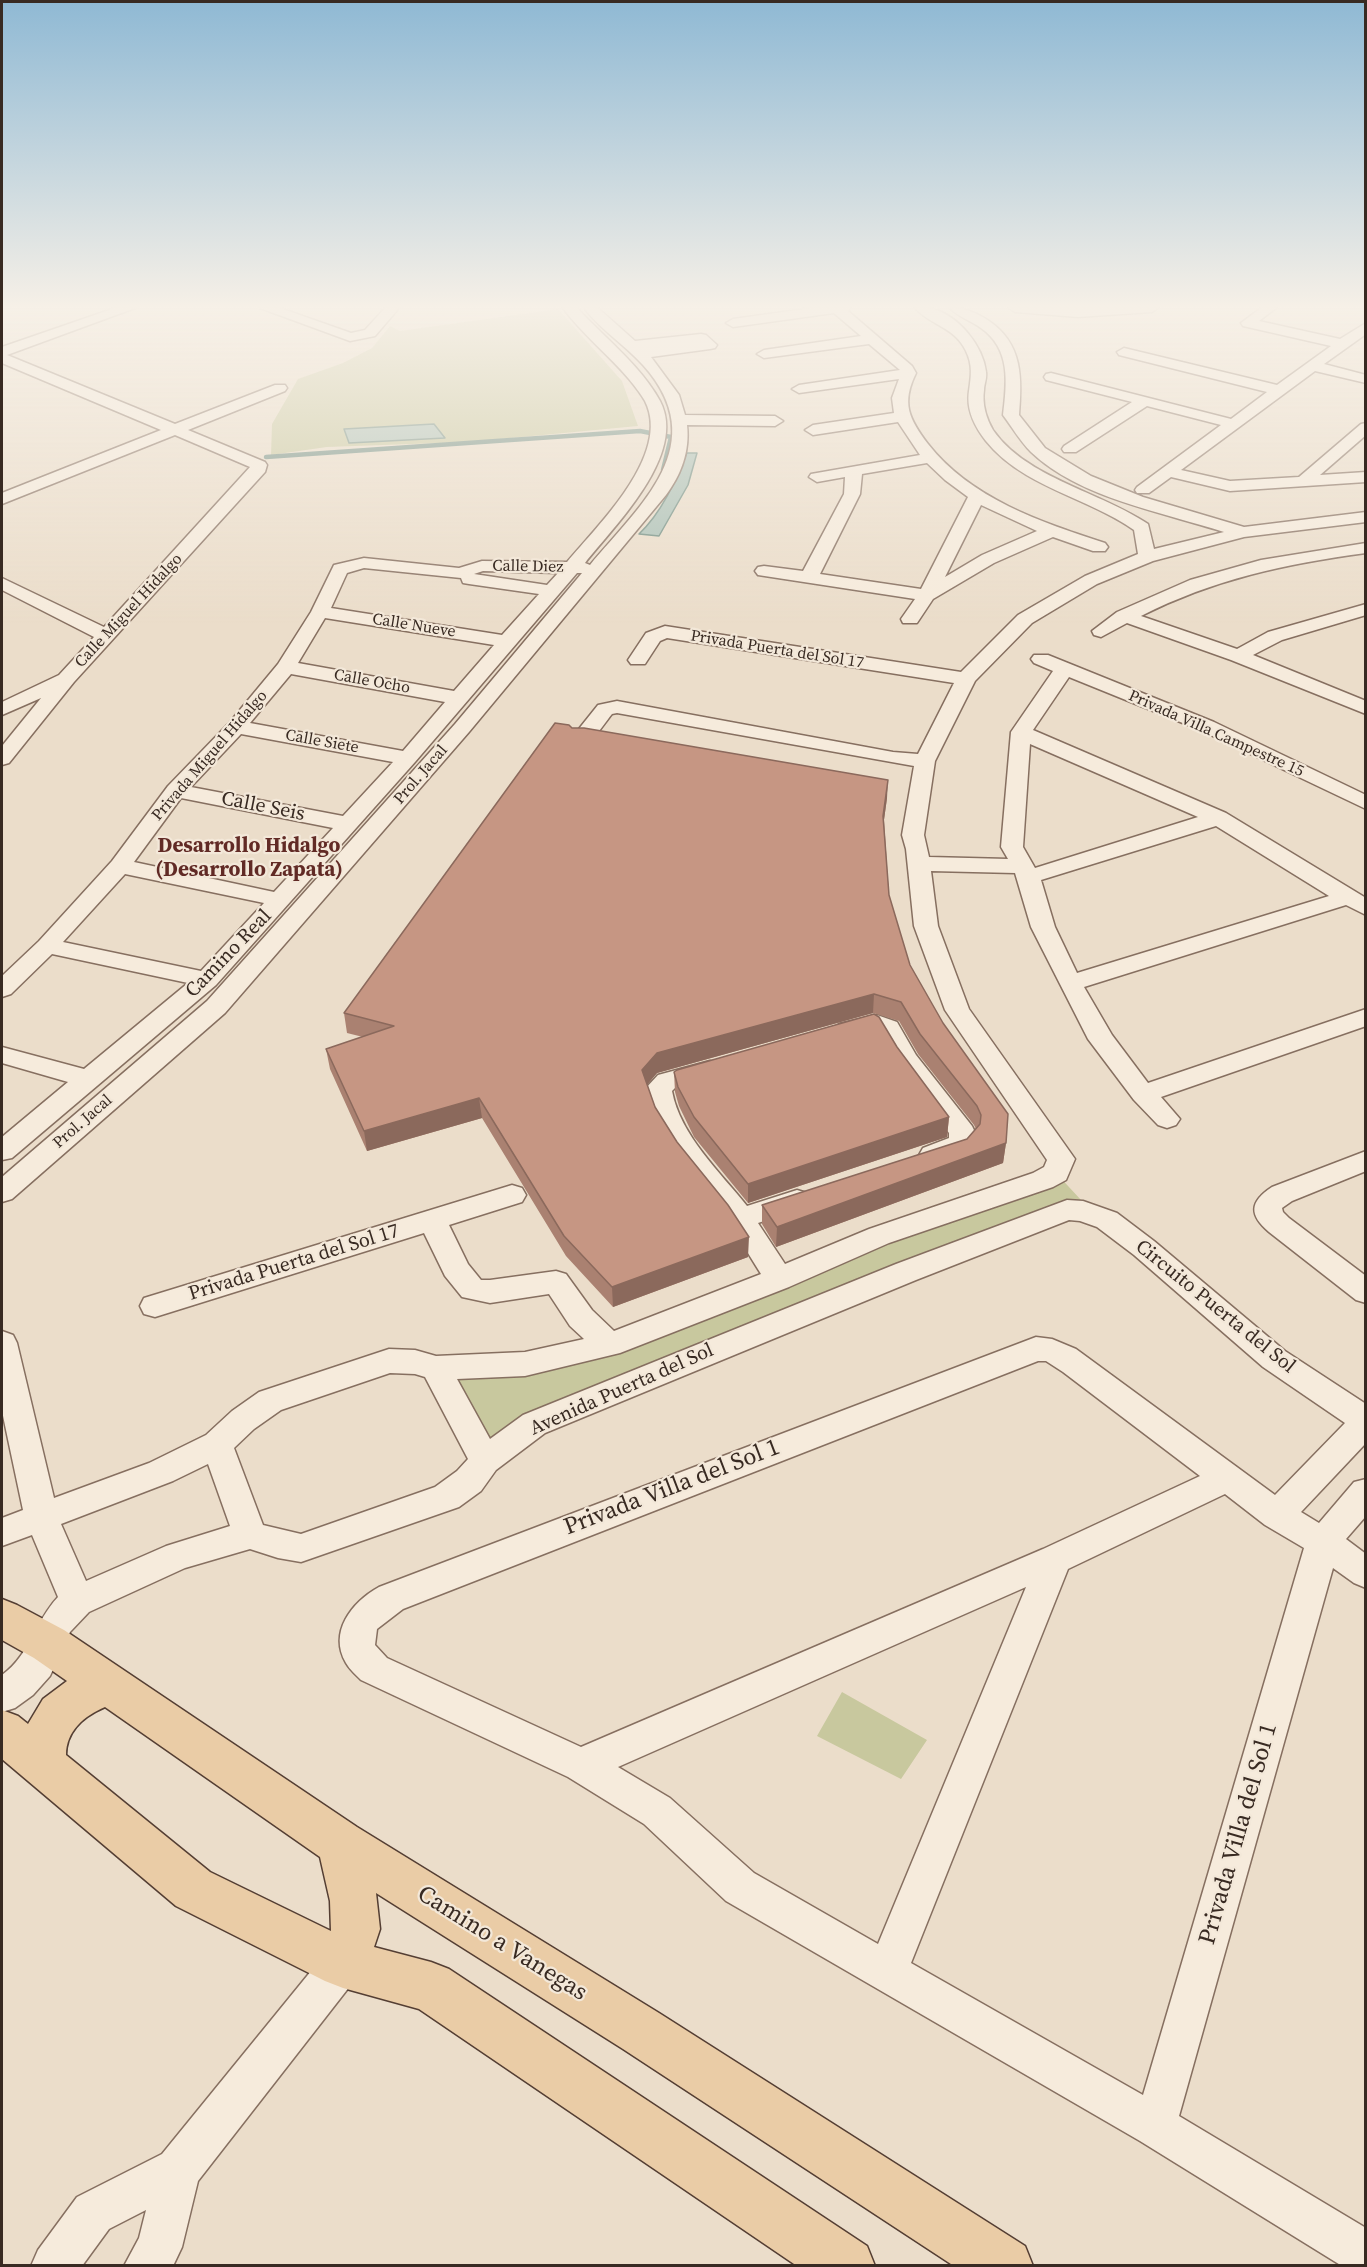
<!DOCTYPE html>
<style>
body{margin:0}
#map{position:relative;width:1367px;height:2267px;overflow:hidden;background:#ebddca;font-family:"Source Serif 4",serif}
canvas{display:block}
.frame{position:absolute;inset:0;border:3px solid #382a22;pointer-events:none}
</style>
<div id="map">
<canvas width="1367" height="2267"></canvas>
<div class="frame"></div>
</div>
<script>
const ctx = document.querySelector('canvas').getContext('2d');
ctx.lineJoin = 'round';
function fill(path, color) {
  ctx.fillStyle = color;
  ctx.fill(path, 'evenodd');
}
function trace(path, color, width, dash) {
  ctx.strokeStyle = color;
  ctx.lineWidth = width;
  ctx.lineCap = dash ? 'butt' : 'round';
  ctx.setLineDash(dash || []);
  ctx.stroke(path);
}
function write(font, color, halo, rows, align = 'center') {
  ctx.font = font + ' "Source Serif 4",serif';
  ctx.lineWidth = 4.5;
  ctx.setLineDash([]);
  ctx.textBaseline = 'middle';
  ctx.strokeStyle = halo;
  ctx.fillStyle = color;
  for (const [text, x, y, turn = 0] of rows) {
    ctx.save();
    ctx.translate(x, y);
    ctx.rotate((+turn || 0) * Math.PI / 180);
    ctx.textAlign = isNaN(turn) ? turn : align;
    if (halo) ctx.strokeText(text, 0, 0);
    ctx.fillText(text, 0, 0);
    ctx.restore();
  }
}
fill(new Path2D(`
 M558 309 622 381 638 426 469 442 327 447 271 455 272 424 298 379 343 363 372 348 390 326 400 331Z
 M1056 1173 1094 1214 906 1272 590 1400 485 1461 436 1368 525 1364Z
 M842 1692 927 1740 901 1779 817 1736Z`), '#c8c89e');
const water = new Path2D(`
 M434 424 445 438 349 443 344 429Z
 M687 453H697L688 485 659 536 639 534C662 512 675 482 687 453Z`);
fill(water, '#aac0b6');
trace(water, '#718e83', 1.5);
trace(new Path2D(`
 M266 457 640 431 671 437 663 470`), '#718e83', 4.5);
const minor = new Path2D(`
 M115 308H135L7 355 175 424 275 385H285L287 388 285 391 188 430 265 462 267 465 265 472 74 682 9 763 2 765V746L41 698 2 715V702L59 675 94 637 2 590V578L104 627 250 467 175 435 2 504V493L161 430 2 363V347Z
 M260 308H280L351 333 365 330 385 308H399L375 336 350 341Z
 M563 308H577C603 336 642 367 660 401 688 454 615 525 585 563L590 565C640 505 714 444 643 365 625 345 601 330 584 308H598L635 341 701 334 706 335 717 345 715 348 710 349 651 357 679 395 685 415 775 416 783 421 775 426 687 425C690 451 681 475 666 495L469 732 225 1013 12 1199 2 1202V1177L207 1001 455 724 582 573H577L415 762 216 985 12 1158 2 1160V1137L68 1082 2 1063V1047L84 1069 188 983 52 954 11 994 2 997V976L39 941 112 861 168 786 229 723 278 664 311 612 334 565 364 558 459 568 482 561 567 562C598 525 672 454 645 401 641 394 634 385 629 379 608 354 582 334 563 308ZM364 568 461 578 463 583 469 584 539 594 502 635 331 608 347 573ZM483 571 558 573 547 585 474 574ZM325 618 494 645 454 691 298 663ZM291 674 445 702 403 751 250 723ZM241 734 393 762 343 816 191 787ZM181 798 333 828 274 892 134 862ZM125 874 264 903 201 971 63 942Z
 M812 308H850L848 311 912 366 916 373C901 403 909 419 928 444 971 499 1041 522 1105 543L1108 547 1105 551H1093L1053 537 994 563 933 599 917 623H903L901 619 915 599 758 575 755 571 758 567 764 566 803 571 844 494 845 477 817 482 809 477 811 474 920 455 898 422 813 435 805 430 813 425 894 413 892 398 899 379 799 393 792 389 799 385 900 370 869 344 764 358 757 354 764 350 861 336 834 313 733 327 726 323 733 319ZM927 463 945 480 968 497 921 589 820 574 860 494 862 474ZM981 505 1037 531 982 555 945 577Z
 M915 308C920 308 927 307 933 309 959 316 983 346 986 372 987 379 984 384 984 390 982 404 986 418 993 430 1026 478 1101 492 1148 524L1154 549 1224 532C1162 512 1079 498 1031 452 1020 441 1012 427 1003 415 1007 383 1011 349 981 328 972 321 958 317 950 308 966 308 975 312 989 321 1023 344 1022 379 1019 415L1045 448 1091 476 1143 497 1244 527 1366 512V522L1244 537 1153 561 1097 584 1032 623 975 681 935 761 924 835 929 857 1008 859 1001 847 1011 732 1053 671 1034 663 1031 659 1034 655H1048L1214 722 1366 795V809L1200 730 1069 677 1033 730 1226 813 1366 898V915L1346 905 1084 987 1112 1035 1148 1083 1366 1009V1026L1161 1097 1180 1119 1176 1125 1167 1128 1158 1125 1134 1100 1088 1039 1031 927 1015 873 931 871 938 926 969 1009 1075 1159 1066 1180 1053 1187 889 1243 789 1287 620 1353 525 1376 457 1379 490 1439 523 1415 896 1264 1067 1200 1083 1201 1117 1213 1154 1241 1285 1351 1366 1404V1443L1301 1512 1319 1523 1354 1482 1366 1479V1516L1346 1539 1366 1554V1588L1354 1583 1333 1568 1179 2116 1366 2228V2266H1342L1140 2141 726 1901 644 1824 568 1777 361 1680C356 1675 350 1670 346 1663 328 1632 352 1602 379 1587L1036 1337 1052 1339 1076 1349 1275 1495 1345 1423 1263 1367 1134 1255 1097 1227 1080 1221 1069 1220 916 1280 545 1433 496 1470 481 1491 459 1507 301 1562 278 1558 250 1549 185 1568 89 1612 70 1632 50 1676 33 1695 15 1708 2 1712V1675C30 1655 35 1621 58 1597L32 1535 2 1546V1518L23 1510 2 1411V1331L13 1335 17 1343 54 1498 149 1463 206 1435 232 1411 259 1392 389 1349 415 1350 436 1356 525 1352 584 1339 570 1326 549 1294 490 1303 462 1297 445 1276 424 1233 155 1317 144 1314 140 1306 144 1298 512 1185 522 1188 526 1195 522 1202 449 1225 468 1264 481 1280H490L556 1271 566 1274 592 1310 614 1331 761 1274C750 1257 740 1239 729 1223 699 1181 654 1141 645 1089L658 1075 710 1061 719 1063 723 1069 719 1075 676 1087 672 1091C680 1135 720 1172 747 1206L797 1190 807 1193 811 1200 807 1207 758 1223 785 1264 869 1229 1033 1173 1044 1167 1047 1160 945 1010 914 926 906 849 902 835 914 766 617 713 612 714C601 727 591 749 573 744L570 740 598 705 617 701 893 752 918 754 954 683 667 638 660 641 645 664H631L628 660 646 633 665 626 961 672 1018 615 1085 576 1138 554 1134 530C1087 497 1023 487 986 441 975 427 966 410 969 391 971 377 973 365 966 351 955 327 930 325 915 308ZM1030 744 1198 817 1035 868 1023 847ZM1216 826 1329 896 1077 973 1055 927 1041 880ZM1038 1361H1046L1063 1372 1200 1476 1043 1549 581 1747 387 1658 375 1645 377 1629 403 1609ZM390 1373 415 1374 425 1377 468 1459 457 1471 435 1487 301 1534 263 1525 234 1448 254 1429 281 1410ZM208 1464 230 1526 166 1546 86 1581 61 1524 173 1481ZM1225 1494 1265 1525 1304 1548 1143 2095 911 1963 1068 1569ZM1026 1587 878 1944 754 1873 670 1798 618 1767Z
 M1009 308H1158L1152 312 1078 317 1015 312Z
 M1261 308H1276L1259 321 1340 339 1366 323V334L1324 364 1366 375V383L1315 371 1181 470 1230 481 1299 477 1361 424 1366 423V435L1320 475 1366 472V482L1230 491 1171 477 1149 493H1137L1135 490 1137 487 1221 425 1147 406 1076 452H1064L1062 449 1064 446 1132 402 1046 380 1044 377 1046 374 1051 373 1231 419 1267 392 1119 355 1117 352 1124 348 1277 385 1331 346 1243 326 1241 323Z
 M1366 543V553C1285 564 1214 579 1141 616L1237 649 1268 632 1366 604V615L1282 640 1253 655 1366 701V714L1231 660 1127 623 1101 637 1094 635 1092 631 1117 612 1190 580 1261 560Z
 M877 1015 897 1022 916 1055 972 1126C988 1153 944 1168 923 1162L919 1155 923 1148 949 1138V1133L897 1065 878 1033 875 1032 848 1038 839 1036 835 1030 839 1024Z
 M1366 1151V1171L1292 1201 1282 1208 1283 1212 1289 1218 1366 1276V1303L1356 1300 1269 1232C1249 1215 1249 1202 1272 1187Z
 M343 1943 357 1949 363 1963 357 1977 198 2181 182 2247 173 2266H124L139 2238 146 2210 109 2229 82 2266H31L38 2250 77 2197 162 2154 329 1949Z`);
const major = new Path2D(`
 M2 1599 17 1605 64 1630 357 1827 659 2013 1025 2246 1033 2266H954L623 2049 376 1893 380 1929 374 1947 431 1962 449 1969 867 2246 875 2266H797L419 2009 343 1988 325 1981 176 1906 2 1759V1710L18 1716 28 1724 43 1699 67 1681 34 1658 2 1640ZM105 1707 320 1857 330 1901 331 1931 210 1872 66 1755C66 1731 84 1716 105 1707Z`);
trace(minor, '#866f60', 3);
trace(major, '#543e33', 3);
fill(minor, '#f6ebdc');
fill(major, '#eacca6');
fill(new Path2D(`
 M572 728 887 798 884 820 889 895 910 965 1006 1143 1003 1163 776 1247 762 1224V1205L967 1139 976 1129 974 1125 918 1054 899 1021 873 1013 657 1073 647 1084 655 1107 748 1257 613 1307 566 1256 482 1118 367 1151 330 1069 326 1049 363 1037 347 1033 344 1013Z
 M897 1047 949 1117 947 1137 748 1203 694 1137 679 1106 675 1092 674 1072Z`), '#aa8171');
fill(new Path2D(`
 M888 780 887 798 882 834 883 816Z
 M874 994 873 1013 657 1073 643 1090 642 1070 657 1053Z
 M479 1098 482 1118 367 1151 364 1131Z
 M949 1117 947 1137 748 1203V1184Z
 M1006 1143 1003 1163 776 1247 777 1227Z
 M749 1237 748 1257 613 1307 612 1287Z`), '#8b695c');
const building = new Path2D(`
 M555 723 569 725 572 728H584L888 780 883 816 889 895 910 965 943 1023 1008 1114 1006 1143 777 1227 762 1205 967 1139 980 1124 981 1115 977 1106 920 1034 901 1002 874 994 657 1053 642 1070 655 1107 677 1142 728 1205 749 1237 612 1287 564 1236 479 1098 364 1131 326 1049 394 1026 344 1013Z
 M874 1014 879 1017 897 1047 949 1117 748 1184 694 1117 678 1087 674 1072 677 1070Z`);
fill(building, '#c69683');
trace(building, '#8b695c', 1.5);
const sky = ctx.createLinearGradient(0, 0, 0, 626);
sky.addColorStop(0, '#8fb9d4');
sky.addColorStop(0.49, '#f6f0e7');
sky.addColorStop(1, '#f6f0e700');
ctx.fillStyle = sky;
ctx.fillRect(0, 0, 1367, 626);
write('16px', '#382a22', '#f3e8d9', [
 ["Calle Diez",528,567,1],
 ["Calle Miguel Hidalgo",129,611,-47],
 ["Calle Nueve",414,626,9],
 ["Privada Puerta del Sol 17",777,650,9],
 ["Calle Ocho",372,682,10],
 ["Privada Villa Campestre 15",1216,734,24],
 ["Calle Siete",322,742,10],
 ["Privada Miguel Hidalgo",210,756,-49],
 ["Prol. Jacal",421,775,-49],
 ["Prol. Jacal",83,1122,-41]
]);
write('20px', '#382a22', '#f3e8d9', [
 ["Calle Seis",263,807,11],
 ["Camino Real",229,954,-46],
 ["Privada Puerta del Sol 17",294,1263,-17],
 ["Circuito Puerta del Sol",1215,1307,39],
 ["Avenida Puerta del Sol",622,1390,-24]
]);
write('bold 21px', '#612a25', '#f3e8d9', [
 ["Desarrollo Hidalgo",249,847],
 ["(Desarrollo Zapata)",249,871]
]);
write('24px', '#382a22', '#f3e8d9', [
 ["Privada Villa del Sol 1",672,1488,-21],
 ["Privada Villa del Sol 1",1239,1834,-74],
 ["Camino a Vanegas",502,1944,32]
]);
</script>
